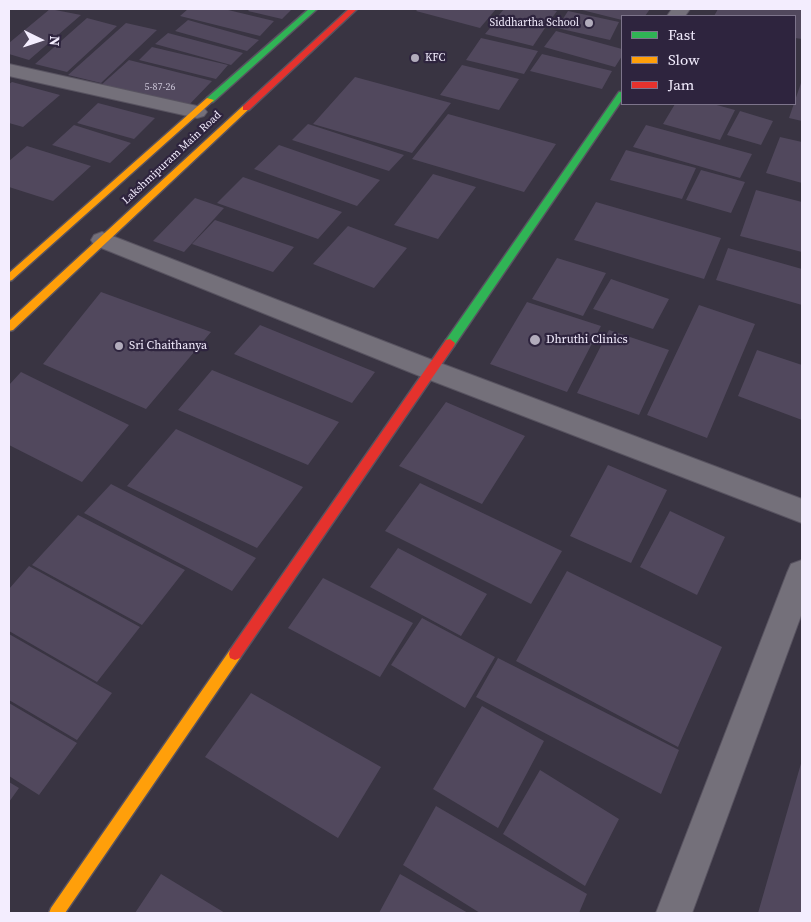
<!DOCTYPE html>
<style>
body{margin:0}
#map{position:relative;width:811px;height:922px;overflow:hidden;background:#393442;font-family:"Source Serif 4",serif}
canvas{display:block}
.frame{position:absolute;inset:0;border:10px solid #f3edfe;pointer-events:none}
.legend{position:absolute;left:621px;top:15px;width:175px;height:90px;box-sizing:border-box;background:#2e243e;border:1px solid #7d748b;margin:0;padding:6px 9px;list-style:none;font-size:15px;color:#f3edfe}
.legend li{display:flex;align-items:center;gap:10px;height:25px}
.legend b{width:25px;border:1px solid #7d748b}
.north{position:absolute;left:15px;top:15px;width:50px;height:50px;-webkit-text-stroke:4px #2e243e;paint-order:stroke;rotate:94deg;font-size:14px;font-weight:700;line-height:20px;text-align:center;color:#f3edfe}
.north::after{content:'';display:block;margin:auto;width:18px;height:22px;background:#f3edfe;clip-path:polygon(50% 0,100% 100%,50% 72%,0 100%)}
</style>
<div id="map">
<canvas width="811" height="922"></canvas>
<div class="frame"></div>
<ul class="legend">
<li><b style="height:6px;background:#30b455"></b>Fast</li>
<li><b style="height:6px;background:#ff9f0a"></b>Slow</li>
<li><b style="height:6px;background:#e5322d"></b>Jam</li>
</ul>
<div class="north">N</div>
</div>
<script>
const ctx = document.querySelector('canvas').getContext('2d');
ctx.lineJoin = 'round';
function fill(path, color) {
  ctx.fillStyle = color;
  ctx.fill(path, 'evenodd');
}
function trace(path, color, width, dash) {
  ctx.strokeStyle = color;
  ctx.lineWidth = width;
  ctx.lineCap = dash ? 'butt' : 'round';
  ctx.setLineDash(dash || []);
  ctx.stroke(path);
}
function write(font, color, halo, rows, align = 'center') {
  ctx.font = font + ' "Source Serif 4",serif';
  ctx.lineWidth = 4.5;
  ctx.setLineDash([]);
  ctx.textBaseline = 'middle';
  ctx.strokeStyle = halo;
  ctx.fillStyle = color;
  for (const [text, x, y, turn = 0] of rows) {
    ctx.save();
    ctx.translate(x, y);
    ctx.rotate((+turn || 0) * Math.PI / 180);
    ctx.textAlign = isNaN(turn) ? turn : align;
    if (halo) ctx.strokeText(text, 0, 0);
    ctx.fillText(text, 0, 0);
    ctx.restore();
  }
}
fill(new Path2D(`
 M50 9 81 15 29 60 9 54V43Z
 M188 9H224L274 21 260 36 180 16Z
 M250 9H292L282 19 248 11Z
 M418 9H496L480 28 416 11Z
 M504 9H548L557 11 546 26 499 15Z
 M578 9H650L645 16H622V20Z
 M718 9H802V39L795 38V16H714Z
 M568 11 619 22 610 40 557 28Z
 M499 17 545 28 533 46 485 34Z
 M87 18 117 26 67 72 35 64Z
 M188 20 259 40 247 51 175 31Z
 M126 23 157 30 101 83 68 75Z
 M556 31 622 49V56L615 67 544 47Z
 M168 33 243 53 231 65 155 44Z
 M481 38 538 51 524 74 466 60Z
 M152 47 228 65 216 79 139 60Z
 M542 54 612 71 602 89 530 71Z
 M129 60 212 81 185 109 100 86Z
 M462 65 519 79 499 110 440 95Z
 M355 77 451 103 412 153 313 124Z
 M802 80V121L789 118Z
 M12 82 60 95 23 127 9 123V84Z
 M98 103 155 118 134 139 77 123Z
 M675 104H713L735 110 720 140 663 124Z
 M740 111 773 121 761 145 727 135Z
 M448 114 556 144 524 192 412 159Z
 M308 124 404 155 389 171 292 140Z
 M74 125 131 143 110 163 52 145Z
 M646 125 752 154 740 178 633 147Z
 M780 137 802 142V183L766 173Z
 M279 145 380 180 357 206 254 169Z
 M27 146 91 166 53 201 9 187V161Z
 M626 150 696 168 682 199 610 180Z
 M701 170 745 182 731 213 686 200Z
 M433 174 476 187 438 239 394 225Z
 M243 177 342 212 318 239 217 203Z
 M756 190 802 202V252L740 236Z
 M195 198 224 208 184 252 153 241Z
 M596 202 721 238 704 279 574 240Z
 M215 220 294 247 273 272 192 244Z
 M348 226 407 248 374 288 313 264Z
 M728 248 802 269V305L716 280Z
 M557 258 606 273 583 316 532 299Z
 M611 279 669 299 653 329 593 309Z
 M101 292 211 332 146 409 43 364Z
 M527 302 601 326 567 392 490 364Z
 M699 305 755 324 707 438 647 415Z
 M260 325 375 372 352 403 234 354Z
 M609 330 669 350 639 415 577 393Z
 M757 350 802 365V420L738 396Z
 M212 370 339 422 308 465 178 410Z
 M21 372 129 425 82 482 9 445V385Z
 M446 402 525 436 482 504 399 466Z
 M176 429 303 487 257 548 127 486Z
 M608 465 667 490 631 563 570 536Z
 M420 483 562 551 531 604 385 531Z
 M111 484 256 558 232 591 84 513Z
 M670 511 725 537 697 595 640 567Z
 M78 515 185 570 142 625 32 565Z
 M398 548 487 594 461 636 370 587Z
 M29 566 140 627 97 682 9 631V589Z
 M567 571 722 647 678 747 516 661Z
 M323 578 413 623 380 677 288 628Z
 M422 618 495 657 465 708 391 665Z
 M9 634 112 693 77 740 9 700Z
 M498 658 679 750 661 794 476 697Z
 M251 693 381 767 338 838 205 757Z
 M9 703 77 743 39 795 9 776Z
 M482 706 544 741 498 828 433 789Z
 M802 760V913H758Z
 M540 770 619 819 585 886 503 834Z
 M9 782 19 788 9 802Z
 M436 806 587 894 579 913H480L403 865Z
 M161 874 225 913H135Z
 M400 874 468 913H379Z`), '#51485d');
const street = new Path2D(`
 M672 9H690L685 16H667Z
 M9 64 197 106 204 108 207 112 204 116 197 118 9 76Z
 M102 232 440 363 802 499V523L422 377 94 245 91 240 94 235Z
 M802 560V613L692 913H656L787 573 791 564Z`);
const fast = new Path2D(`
 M309 9H317L213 102H207V98Z
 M619 92H622V100L454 346H446L445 343 446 340Z`);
const slow = new Path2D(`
 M207 98 214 100 12 280 9 281V273Z
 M243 106 250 108 13 330 9 331V321Z
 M235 648 240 650 241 654 240 658 65 913H49L51 908 230 650Z`);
const jam = new Path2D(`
 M349 9H357L249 110H243V106Z
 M450 339 455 343 454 346 240 658 235 660 230 658 229 654 230 650 446 340Z`);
trace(street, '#585360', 2);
trace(fast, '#585360', 3);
trace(slow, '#585360', 3);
trace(jam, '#585360', 3);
fill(street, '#74707a');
fill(fast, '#30b455');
fill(slow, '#ff9f0a');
fill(jam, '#e5322d');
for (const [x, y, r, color] of [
 [589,23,5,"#b2acbc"],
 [415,58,5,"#b2acbc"],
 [535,340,6,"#b2acbc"],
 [119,346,5,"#b2acbc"]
]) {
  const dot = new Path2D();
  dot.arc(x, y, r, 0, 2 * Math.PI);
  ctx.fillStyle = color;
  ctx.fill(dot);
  trace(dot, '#2e243e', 2);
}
write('10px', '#cac4d6', null, [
 ["5-87-26",160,87]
]);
write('11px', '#f3edfe', '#2e243e', [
 ["Siddhartha School",579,23],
 ["KFC",425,58,"left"]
], 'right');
write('11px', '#f3edfe', '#2e243e', [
 ["Lakshmipuram Main Road",172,158,-43]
]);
write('12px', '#f3edfe', '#2e243e', [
 ["Dhruthi Clinics",546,340],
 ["Sri Chaithanya",129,346]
], 'left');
</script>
